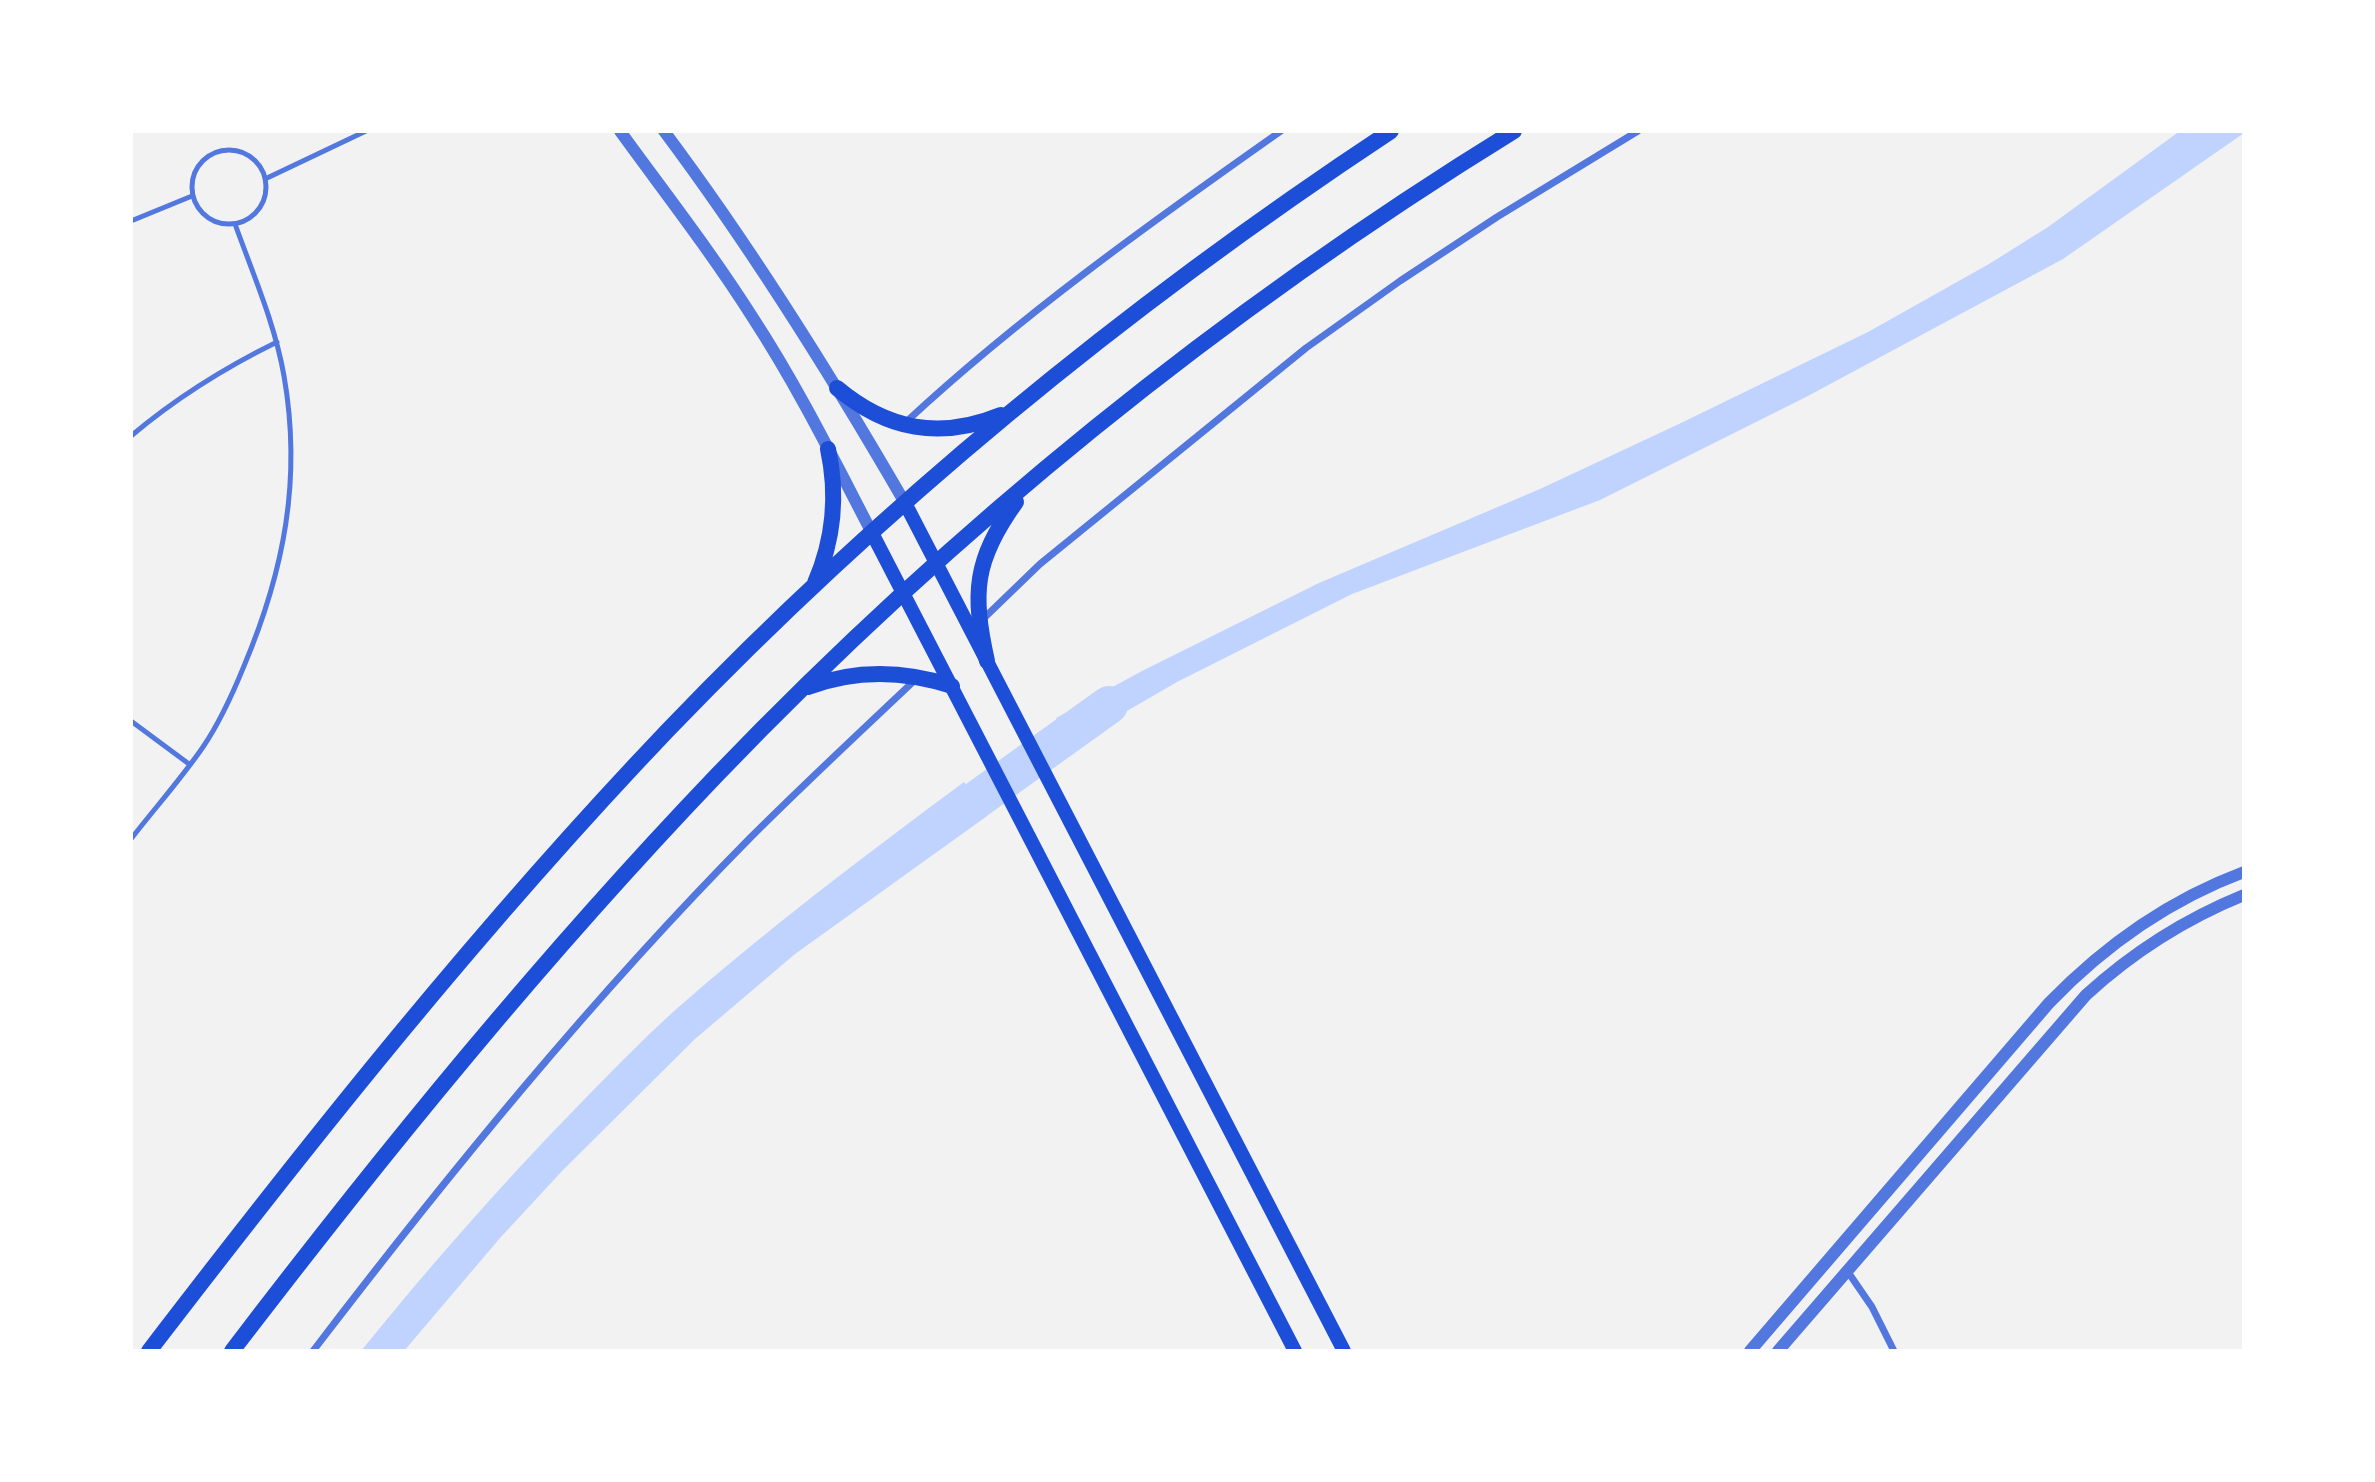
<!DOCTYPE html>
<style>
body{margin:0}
#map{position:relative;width:2375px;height:1482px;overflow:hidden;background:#f2f2f2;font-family:Lora,serif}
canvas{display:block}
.frame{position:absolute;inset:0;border:133px solid #fff;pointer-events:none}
</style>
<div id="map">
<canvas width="2375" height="1482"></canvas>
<div class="frame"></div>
</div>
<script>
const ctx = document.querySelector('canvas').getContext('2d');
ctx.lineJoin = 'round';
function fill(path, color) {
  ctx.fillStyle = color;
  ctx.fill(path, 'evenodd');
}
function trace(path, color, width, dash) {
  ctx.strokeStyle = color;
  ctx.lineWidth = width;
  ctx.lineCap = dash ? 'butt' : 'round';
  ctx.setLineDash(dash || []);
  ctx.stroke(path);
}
fill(new Path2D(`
 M2180 131H2244V133L2063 259 1806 397 1600 500 1352 594 1177 682 1070 744 1056 718 1142 671 1319 583 1540 489 1681 423 1868 332 1989 264 2048 227Z
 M964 782 987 816 795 954 695 1039 563 1170 500 1238 404 1351H361C429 1267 500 1186 575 1109 607 1076 639 1043 673 1012 766 930 864 856 964 782Z`), '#bfd3fe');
trace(new Path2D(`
 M933 831 1109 705`), '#bfd3fe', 38);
trace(new Path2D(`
 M192 187a37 37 0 1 1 74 0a37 37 0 1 1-74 0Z
 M265 179 366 131
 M131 221 192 196
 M131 436C176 398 224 368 277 342
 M131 721 189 764
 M131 839C155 808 181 779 203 747 220 722 233 693 244 666 284 571 302 479 284 376 275 324 253 274 235 224`), '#5277de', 5);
trace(new Path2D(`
 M906 422C1020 316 1153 221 1281 131
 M982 620 1040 564 1306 348 1400 281 1497 217 1638 131
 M1848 1272 1872 1307 1894 1351
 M313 1351C449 1173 593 997 750 838 804 784 860 732 915 680`), '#5277de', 7);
trace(new Path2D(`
 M620 131C665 193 712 253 753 318 798 387 834 460 872 533
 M664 131C753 250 831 375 905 503
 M1750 1351 2049 1003C2104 946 2169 900 2244 872
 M1778 1351 2086 995C2133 952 2185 919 2244 895`), '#5277de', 12);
trace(new Path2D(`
 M905 503 1344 1351
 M872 533 1295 1351`), '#1d4ed8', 14);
trace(new Path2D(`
 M837 388C887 430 940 440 1001 415
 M815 583C834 539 838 495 828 449
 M987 661C972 593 974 560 1016 502
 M808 687C856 669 903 670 952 686
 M149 1351C313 1137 482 925 668 730 885 504 1129 304 1391 131
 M232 1351C384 1152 543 957 716 776 953 529 1222 311 1514 131`), '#1d4ed8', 16);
</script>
